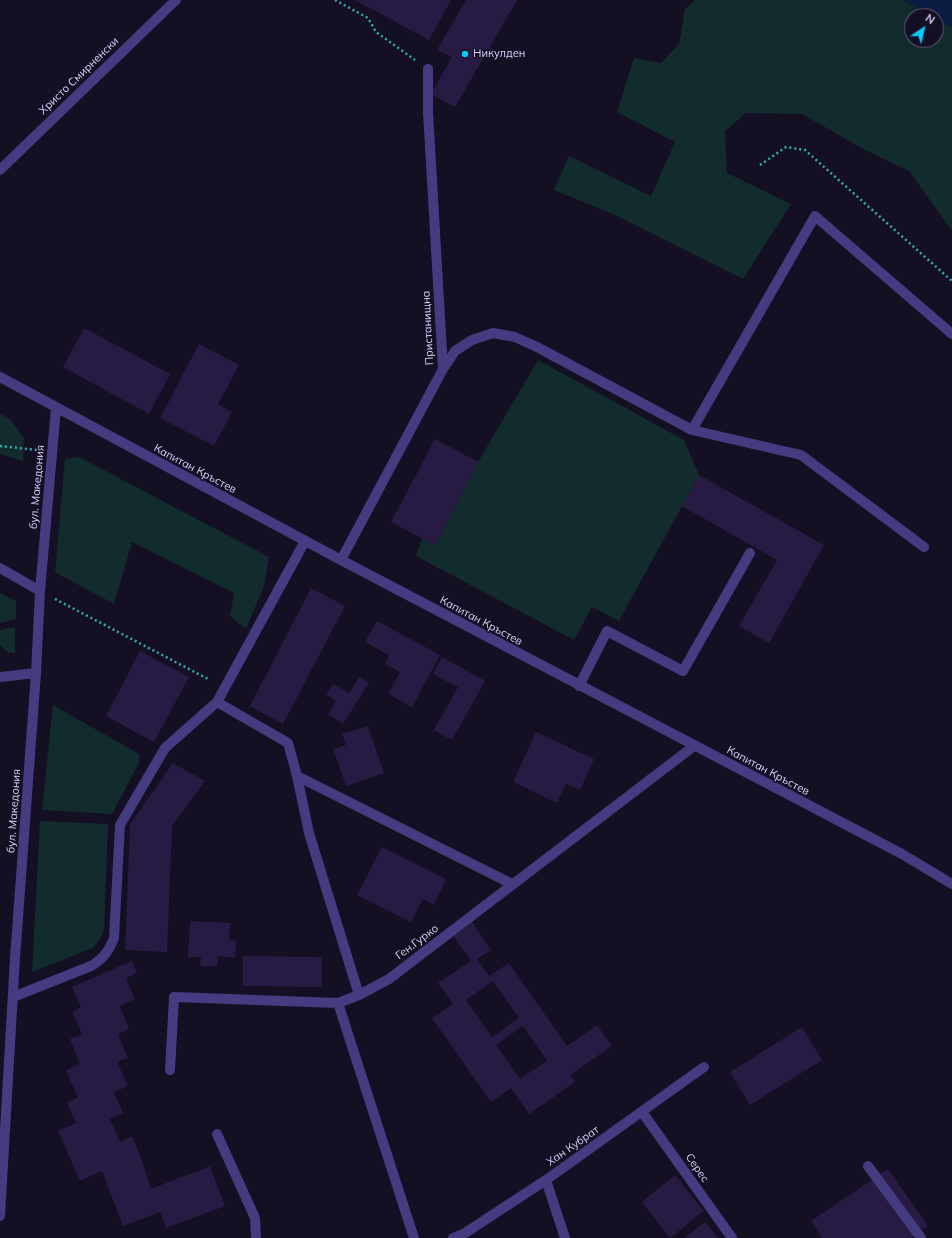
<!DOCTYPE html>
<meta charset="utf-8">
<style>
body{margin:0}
#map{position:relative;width:952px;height:1238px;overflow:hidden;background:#140f23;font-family:Mulish,sans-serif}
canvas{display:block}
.north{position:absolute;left:904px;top:8px;width:40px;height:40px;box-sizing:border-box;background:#140f23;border:1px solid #645d7b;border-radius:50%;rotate:35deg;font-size:11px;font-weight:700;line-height:16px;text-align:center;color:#dbd2fe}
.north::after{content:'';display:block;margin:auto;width:14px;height:18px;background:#07c8f4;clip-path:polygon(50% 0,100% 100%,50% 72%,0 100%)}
</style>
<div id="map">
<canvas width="952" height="1238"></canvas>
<div class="north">N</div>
</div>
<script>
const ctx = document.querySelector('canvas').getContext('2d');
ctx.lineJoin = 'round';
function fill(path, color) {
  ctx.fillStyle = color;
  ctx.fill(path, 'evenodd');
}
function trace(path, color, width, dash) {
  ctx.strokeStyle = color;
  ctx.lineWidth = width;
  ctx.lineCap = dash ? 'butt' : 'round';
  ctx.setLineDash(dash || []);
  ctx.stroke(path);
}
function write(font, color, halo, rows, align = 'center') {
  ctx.font = font + ' Mulish,sans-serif';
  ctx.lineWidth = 3;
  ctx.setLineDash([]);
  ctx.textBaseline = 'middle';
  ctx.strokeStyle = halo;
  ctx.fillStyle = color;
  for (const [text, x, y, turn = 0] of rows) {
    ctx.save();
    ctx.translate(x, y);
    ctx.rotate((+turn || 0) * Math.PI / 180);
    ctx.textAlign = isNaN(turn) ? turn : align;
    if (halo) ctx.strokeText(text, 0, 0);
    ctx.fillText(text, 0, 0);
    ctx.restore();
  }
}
fill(new Path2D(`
 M695 0H903L932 16H912V40H936V18L952 27V231L909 171 865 150 802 114 746 113 725 131 727 173 791 204 743 279 615 215 554 190 569 156 651 196 675 142 617 112 634 58 661 63 679 44 685 9Z
 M538 360 684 440 699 475 619 621 592 607 574 640 416 556 422 538 435 545 478 462Z
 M0 414 10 419 24 438 23 461 0 454Z
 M79 457 269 557 264 586 246 629 230 616 234 593 132 542 114 604 55 572 65 459Z
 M0 593 16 601V619L0 623Z
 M15 627V653H9L0 645V630Z
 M53 705 139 754V763L112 814 42 810Z
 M40 821 108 824 104 929 100 939 93 948 32 972Z`), '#122b2d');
fill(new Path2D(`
 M903 0H952V27L936 18V16H932Z`), '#0b1a40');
fill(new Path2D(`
 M355 0H451L429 40Z
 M466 0H517L455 107 431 94 452 57 437 50Z
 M84 328 170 374 149 414 63 367Z
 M199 344 239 365 218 404 232 412 214 446 160 418Z
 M435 439 478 462 435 545 391 522Z
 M699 475 824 545 769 643 739 626 777 560 682 506Z
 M311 588 345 606 283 724 250 706Z
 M377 621 440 655 412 707 388 694 400 672 385 664 389 655 365 642Z
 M140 651 189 677 154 742 106 716Z
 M442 657 485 681 452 740 434 730 458 687 433 674Z
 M359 677 369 683 343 724 328 714 336 701 326 694 333 684 349 693Z
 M368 726 384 773 346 786 333 749 346 745 342 734Z
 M536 732 594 759 580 790 566 784 557 803 513 782Z
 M173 763 205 781 172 826 167 952 125 950 130 824Z
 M382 847 446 879 434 905 423 899 411 922 357 895Z
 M190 921 230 923 229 940 236 941 235 958 218 956 217 966H200L201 957H188Z
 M472 922 491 950 477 959 489 976 509 963 567 1046 597 1025 612 1046 570 1075 575 1082 529 1114 511 1088 491 1102 432 1018 453 1004 438 983 471 961 453 936ZM493 981 519 1018 492 1037 466 1000ZM523 1026 547 1061 520 1079 496 1045Z
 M243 956 322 957V987L243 986Z
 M132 961 137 973 126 978 135 999 120 1006 129 1029 118 1034 128 1058 117 1062 128 1086 114 1092 123 1113 110 1119 120 1142 132 1136 140 1155 151 1189 210 1166 225 1206 166 1228 160 1212 123 1226 102 1171 80 1181 58 1131 76 1123 67 1102 78 1098 66 1070 80 1064 70 1039 82 1034 72 1012 81 1007 72 987Z
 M802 1027 822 1060 750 1105 730 1072Z
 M888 1169 928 1226 911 1238H822L811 1221Z
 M675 1175 704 1211 670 1238 642 1202Z
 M705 1222 718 1238H685Z`), '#271b43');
trace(new Path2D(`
 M335 0 368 18 376 32 415 60
 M760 165 786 147 805 150 952 281
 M0 446 37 450
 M55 599 210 680`), '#32aeb1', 2.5, [2, 3]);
trace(new Path2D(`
 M428 69V112L443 369
 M0 170 176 0
 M0 377 341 560 902 854 952 884
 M692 430 815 216 952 334
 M305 541 217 702 288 743 297 776 309 833 359 995
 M341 560 443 369 455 351 472 340 493 333 515 337 537 347 692 430 801 455 924 547
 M0 568 40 591
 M0 677 36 673
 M579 686 607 631 683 671 750 553
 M297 776 512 884
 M13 997 91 966C103 959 109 951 114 938L120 825 165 748 217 702
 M338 1003 414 1238
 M170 1070 174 997 338 1003 359 995 389 979 694 746
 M642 1112 732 1238
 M217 1134 255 1218 256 1238
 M868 1166 921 1238
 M546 1180 565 1238
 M0 1216 15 958 36 673 40 591 56 408
 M453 1238 465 1233 546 1180 704 1067`), '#443b81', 10);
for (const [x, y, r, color] of [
 [465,54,4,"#07c8f4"]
]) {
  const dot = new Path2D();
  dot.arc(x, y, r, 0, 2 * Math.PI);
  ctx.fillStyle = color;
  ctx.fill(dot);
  trace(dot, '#140f23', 1.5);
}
write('11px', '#dbd2fe', '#140f23', [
 ["Никулден",473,54]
], 'left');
write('11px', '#dbd2fe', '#140f23', [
 ["Христо Смирненски",79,76,-44],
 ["Пристанищна",428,328,-93],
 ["Капитан Кръстев",195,469,28],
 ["бул. Македония",37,487,-85],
 ["Капитан Кръстев",481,621,28],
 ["Капитан Кръстев",768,771,28],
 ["бул. Македония",14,811,-86],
 ["Ген.Гурко",417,942,-37],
 ["Хан Кубрат",573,1146,-35],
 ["Серес",697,1168,55]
]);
</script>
